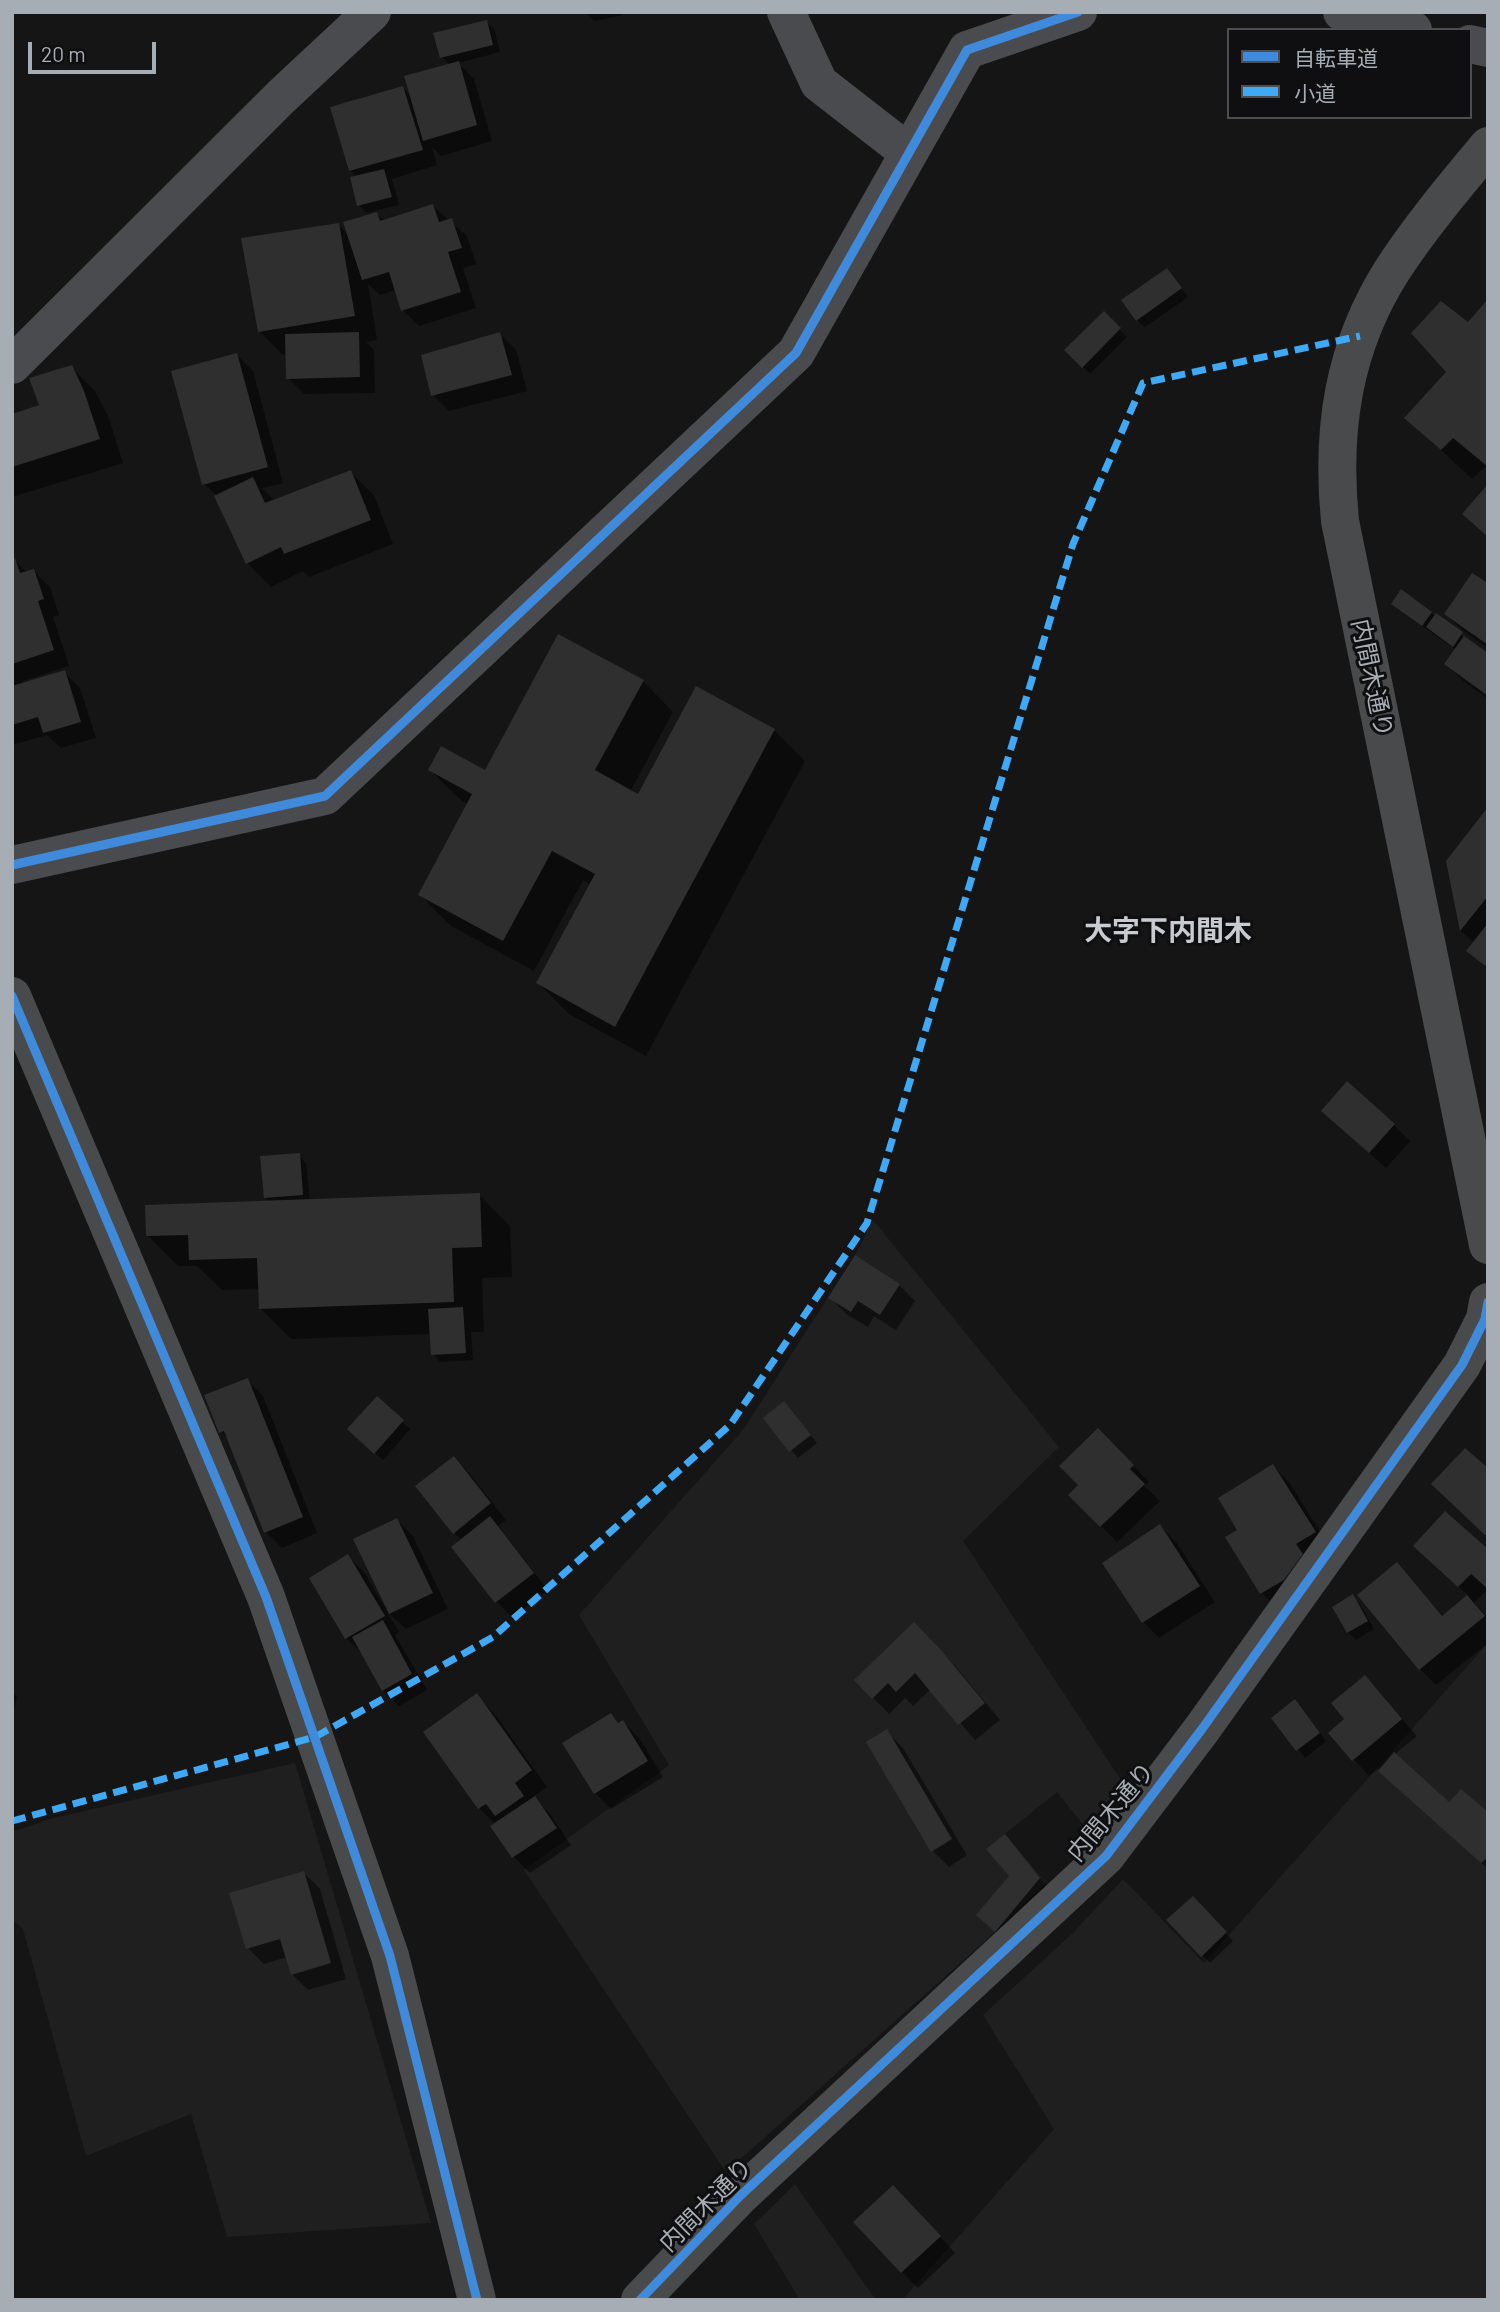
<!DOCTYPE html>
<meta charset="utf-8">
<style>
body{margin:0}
#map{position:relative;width:1500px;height:2312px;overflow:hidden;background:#151515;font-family:Barlow,"Noto Sans JP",sans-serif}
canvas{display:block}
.frame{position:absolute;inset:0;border:14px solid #a7adb4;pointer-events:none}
.legend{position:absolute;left:1227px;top:28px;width:245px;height:91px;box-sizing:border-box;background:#0f0f11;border:2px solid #4c4e52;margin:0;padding:9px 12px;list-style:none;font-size:21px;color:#a7adb4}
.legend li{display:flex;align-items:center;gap:14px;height:35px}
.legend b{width:35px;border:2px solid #4c4e52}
.scale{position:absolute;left:28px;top:42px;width:128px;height:32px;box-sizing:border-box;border:4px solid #a7adb4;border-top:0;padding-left:9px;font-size:21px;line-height:24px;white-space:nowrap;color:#a7adb4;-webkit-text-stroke:5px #0f0f11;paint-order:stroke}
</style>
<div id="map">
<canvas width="1500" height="2312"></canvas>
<div class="frame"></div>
<ul class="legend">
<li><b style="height:9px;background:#408adc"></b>自転車道</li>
<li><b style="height:9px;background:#3fa9f5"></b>小道</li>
</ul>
<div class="scale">20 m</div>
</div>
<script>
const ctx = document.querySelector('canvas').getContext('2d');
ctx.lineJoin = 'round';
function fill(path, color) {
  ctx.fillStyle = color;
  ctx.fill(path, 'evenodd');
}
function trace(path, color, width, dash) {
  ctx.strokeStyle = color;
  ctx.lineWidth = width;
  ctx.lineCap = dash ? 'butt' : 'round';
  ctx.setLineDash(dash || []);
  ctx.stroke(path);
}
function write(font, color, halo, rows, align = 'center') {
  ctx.font = font + ' Barlow,"Noto Sans JP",sans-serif';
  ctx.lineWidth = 6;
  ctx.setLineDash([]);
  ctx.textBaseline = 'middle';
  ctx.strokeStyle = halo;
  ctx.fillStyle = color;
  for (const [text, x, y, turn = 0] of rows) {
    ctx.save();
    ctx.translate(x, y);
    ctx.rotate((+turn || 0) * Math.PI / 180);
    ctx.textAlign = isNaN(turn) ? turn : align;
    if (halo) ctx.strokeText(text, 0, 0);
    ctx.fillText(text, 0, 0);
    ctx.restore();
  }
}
fill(new Path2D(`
 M873 1220 1059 1447 963 1541 1125 1786 1088 1831 1057 1792 1005 1834 1046 1883 985 1941 726 2172 524 1870 669 1765 579 1615 743 1430 855 1255Z
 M1488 1643V2300H902L1054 2129 983 2015 1073 1933 1123 1879 1204 1963Z
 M295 1763 431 2223 227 2237 191 2114 86 2156 23 1929 12 1919V1832L53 1818Z
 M795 2184 876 2300H800L754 2224Z`), '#1f1f20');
fill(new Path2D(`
 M586 12H623V15L594 21Z
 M486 22 494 29 500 52 458 63 474 79 492 141 441 156 432 147 437 165 392 179 399 205 366 213 359 205 357 177 350 170 403 88 412 97 450 65 442 57Z
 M433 206 467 236 476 264 463 268 476 308 419 326 403 310 396 290 380 295 368 284 377 340 366 342 374 350 375 393 304 394 288 378 287 355H283L259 331 338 225 350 236 377 214 384 221Z
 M1167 270 1188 297 1145 327 1137 320Z
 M1488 302V469L1485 467 1472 479 1407 418 1448 372 1468 324Z
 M1104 314 1127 337 1090 374 1067 351Z
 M500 334 516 350 527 391 449 411 433 395Z
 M237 355 253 371 283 483 262 488 275 501 350 472 374 495 393 544 309 577 303 571 271 587 247 563 217 496 204 484Z
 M71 367 95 391 108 416 123 463 12 497V416L41 407Z
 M15 560 27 573 34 571 50 587 59 615 53 617 69 666 23 681 24 684 64 672 80 688 96 738 61 748 47 735 12 745V561Z
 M1488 586V648L1462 630 1446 614Z
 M1401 611 1431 613 1488 655V699L1462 680 1446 664 1456 650Z
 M643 681 673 712 630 792 639 796 774 730 805 761 646 1056 569 1014 538 983 591 885 583 880 534 971 451 926 420 895 469 805 461 800 430 770 486 773Z
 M1488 810V969L1468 951 1474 943 1461 931 1448 862Z
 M1394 1125 1410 1141 1386 1168 1339 1126Z
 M299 1155 306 1163 310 1201 479 1195 510 1226 512 1277 482 1278 484 1332H471L473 1360 440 1362 433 1354 431 1334 291 1339 260 1308V1289L222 1290 197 1266H178L148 1236 270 1202 265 1197Z
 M899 1285 915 1301 896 1330 874 1316 868 1327 846 1314 831 1298Z
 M247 1380 263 1396 317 1533 282 1548 266 1532 230 1441 221 1432Z
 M377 1398 410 1429 383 1460 357 1436Z
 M784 1403 817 1443 798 1458 765 1418Z
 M1098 1430 1149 1482 1144 1486 1160 1501 1117 1542 1070 1495 1080 1485Z
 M454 1458 470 1474 506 1520 498 1526 548 1590 512 1617 496 1601 462 1541 454 1532Z
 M1273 1466 1289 1482 1330 1548 1278 1609 1262 1593 1228 1538 1240 1531Z
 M397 1520 413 1536 448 1609 406 1629 387 1612 399 1632 395 1635 427 1690 399 1706 383 1690 362 1654 346 1638 348 1557 364 1572 384 1606 387 1605Z
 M1160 1526 1176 1542 1215 1602 1159 1638 1143 1622Z
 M1488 1552V1589L1474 1603 1488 1618V1643L1436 1685 1420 1669 1397 1565 1443 1617 1469 1596 1431 1562Z
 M1352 1596 1360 1604 1374 1629 1356 1640 1348 1632 1334 1607Z
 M914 1624 956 1667 1000 1720 975 1740 931 1689 913 1706 905 1698 889 1714 856 1680Z
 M1364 1677 1417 1736 1394 1755 1449 1804 1488 1815V1869L1378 1769 1369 1776 1330 1733 1347 1719Z
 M12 1692 17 1697 12 1715Z
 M477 1696 493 1712 547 1787 533 1797 550 1814 571 1845 530 1873 514 1857 493 1827 496 1825 479 1808Z
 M1302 1709 1326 1741 1305 1758 1273 1718Z
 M611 1715 620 1724 623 1722 639 1738 663 1777 611 1809 595 1793Z
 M887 1732 903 1748 967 1855 949 1867 933 1851Z
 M1005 1836 1055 1895 1012 1946 994 1931 1011 1876Z
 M304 1873 320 1889 346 1979 308 1990 292 1974 287 1957 264 1964 248 1948Z
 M1193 1898 1233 1941 1210 1963 1169 1920Z
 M909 2203 955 2253 918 2288 902 2272Z`), '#0007');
fill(new Path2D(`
 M487 20 493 45 440 58 433 33Z
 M459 61 477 125 423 141 404 76Z
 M403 86 423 150 349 171 330 107Z
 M384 169 392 197 357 206 350 177Z
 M433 204 439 222 452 218 462 248 448 252 461 292 401 311 389 272 362 280 343 222 377 212 380 221Z
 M339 223 355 316 258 332 241 238Z
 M1167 268 1182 288 1136 321 1121 300Z
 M1488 299V467L1453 438 1441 450 1404 418 1446 372 1411 333 1441 301 1468 322Z
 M1104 311 1121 328 1082 368 1064 350Z
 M359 332 360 377 286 379 285 334Z
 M500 332 512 375 431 396 421 355Z
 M237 353 268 467 202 485 171 371Z
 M72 365 84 391 100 439 12 467V414L39 405 29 378Z
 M351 470 371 520 284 554 281 547 246 564 214 496 253 477 265 503Z
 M1488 484V533L1486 535 1462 514Z
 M15 558 20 573 34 569 44 599 38 601 54 650 12 664V559Z
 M1472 573 1488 583V645L1444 614Z
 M1401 589 1432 612 1422 626 1391 604Z
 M1436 613 1463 632 1453 647 1426 627Z
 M558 634 644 680 595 770 638 794 696 686 775 729 615 1027 536 983 595 874 552 851 503 941 418 895 472 794 428 770 441 746 485 770Z
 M1464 636 1488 653V696L1444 664Z
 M65 670 81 722 43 733 38 717 12 725V686Z
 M1488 807V896L1460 931 1446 861Z
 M1488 923V968L1466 951Z
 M1347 1081 1395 1124 1369 1153 1321 1111Z
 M300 1153 303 1195 264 1198 260 1156Z
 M480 1193 482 1247 452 1248 454 1302 259 1309 257 1258 189 1260 188 1235 146 1236 145 1205Z
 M855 1255 900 1284 880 1315 858 1301 851 1312 828 1298Z
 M463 1307 466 1353 431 1355 428 1309Z
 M248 1378 303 1517 264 1533 224 1431 219 1433 204 1395Z
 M377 1396 404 1420 374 1454 347 1429Z
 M784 1401 811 1435 789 1452 763 1418Z
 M1098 1428 1134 1465 1130 1469 1145 1484 1100 1527 1068 1495 1078 1485 1059 1466Z
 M1465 1448 1488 1468V1533L1485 1535 1431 1484Z
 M454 1456 491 1503 453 1534 415 1486Z
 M1273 1464 1316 1532 1296 1544 1303 1554 1284 1580 1260 1594 1225 1537 1237 1530 1218 1498Z
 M1445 1511 1488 1549V1589L1471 1574 1458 1587 1413 1546Z
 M490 1516 534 1573 495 1603 451 1547Z
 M397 1518 433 1593 389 1614 353 1539Z
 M1160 1524 1200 1586 1142 1623 1102 1563Z
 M348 1554 385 1616 345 1639 309 1578Z
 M1397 1562 1442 1616 1467 1595 1485 1616 1419 1670 1357 1595Z
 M1353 1594 1368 1621 1347 1633 1332 1607Z
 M383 1620 412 1674 382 1691 352 1637Z
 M914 1622 940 1649 985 1703 958 1725 915 1673 896 1692 888 1683 872 1699 854 1680Z
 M1365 1675 1402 1719 1352 1761 1328 1733 1344 1719 1331 1703Z
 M477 1693 532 1770 515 1783 524 1796 495 1816 486 1804 478 1809 423 1732Z
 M1295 1699 1320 1733 1296 1751 1271 1718Z
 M611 1713 618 1723 623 1720 648 1761 594 1794 562 1743Z
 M887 1729 952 1839 931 1852 866 1742Z
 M1394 1752 1449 1802 1461 1789 1488 1812V1857L1481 1863 1378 1771Z
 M535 1796 557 1828 512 1858 490 1826Z
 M1005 1834 1040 1878 995 1932 976 1915 1009 1876 986 1849Z
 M304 1871 331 1963 291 1975 280 1939 246 1949 229 1893Z
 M1193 1896 1227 1932 1201 1957 1166 1920Z
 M893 2185 941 2236 901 2273 853 2222Z`), '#2f2f30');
trace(new Path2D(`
 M786 12 819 83 909 153
 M1342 12 1413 30
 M1470 44 1488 48
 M12 365 282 96 372 12
 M12 865 325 796 796 353 967 50 1078 12`), '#494b4e', 38);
trace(new Path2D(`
 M1488 146C1455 186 1421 226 1393 269 1343 347 1331 430 1340 521L1488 1245
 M12 996 266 1597 390 1956 477 2300
 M640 2300 740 2196 1106 1856 1202 1729 1462 1365 1485 1319 1488 1302`), '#484a4b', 38);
trace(new Path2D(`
 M12 1821 315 1737 493 1637 730 1425 867 1223 1073 544 1143 383 1360 336`), '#3fa9f5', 7, [14, 7]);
trace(new Path2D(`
 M12 865 325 796 796 353 967 50 1078 12
 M12 996 266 1597 390 1956 477 2300
 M640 2300 740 2196 1106 1856 1202 1729 1462 1365 1485 1319 1488 1302`), '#408adc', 9);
write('24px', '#a7adb4', '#0f0f11', [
 ["内間木通り",1372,678,78],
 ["内間木通り",1111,1812,-50],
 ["内間木通り",706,2205,-45]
]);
write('bold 28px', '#c8ccd1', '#0f0f11', [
 ["大字下内間木",1168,931]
]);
</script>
